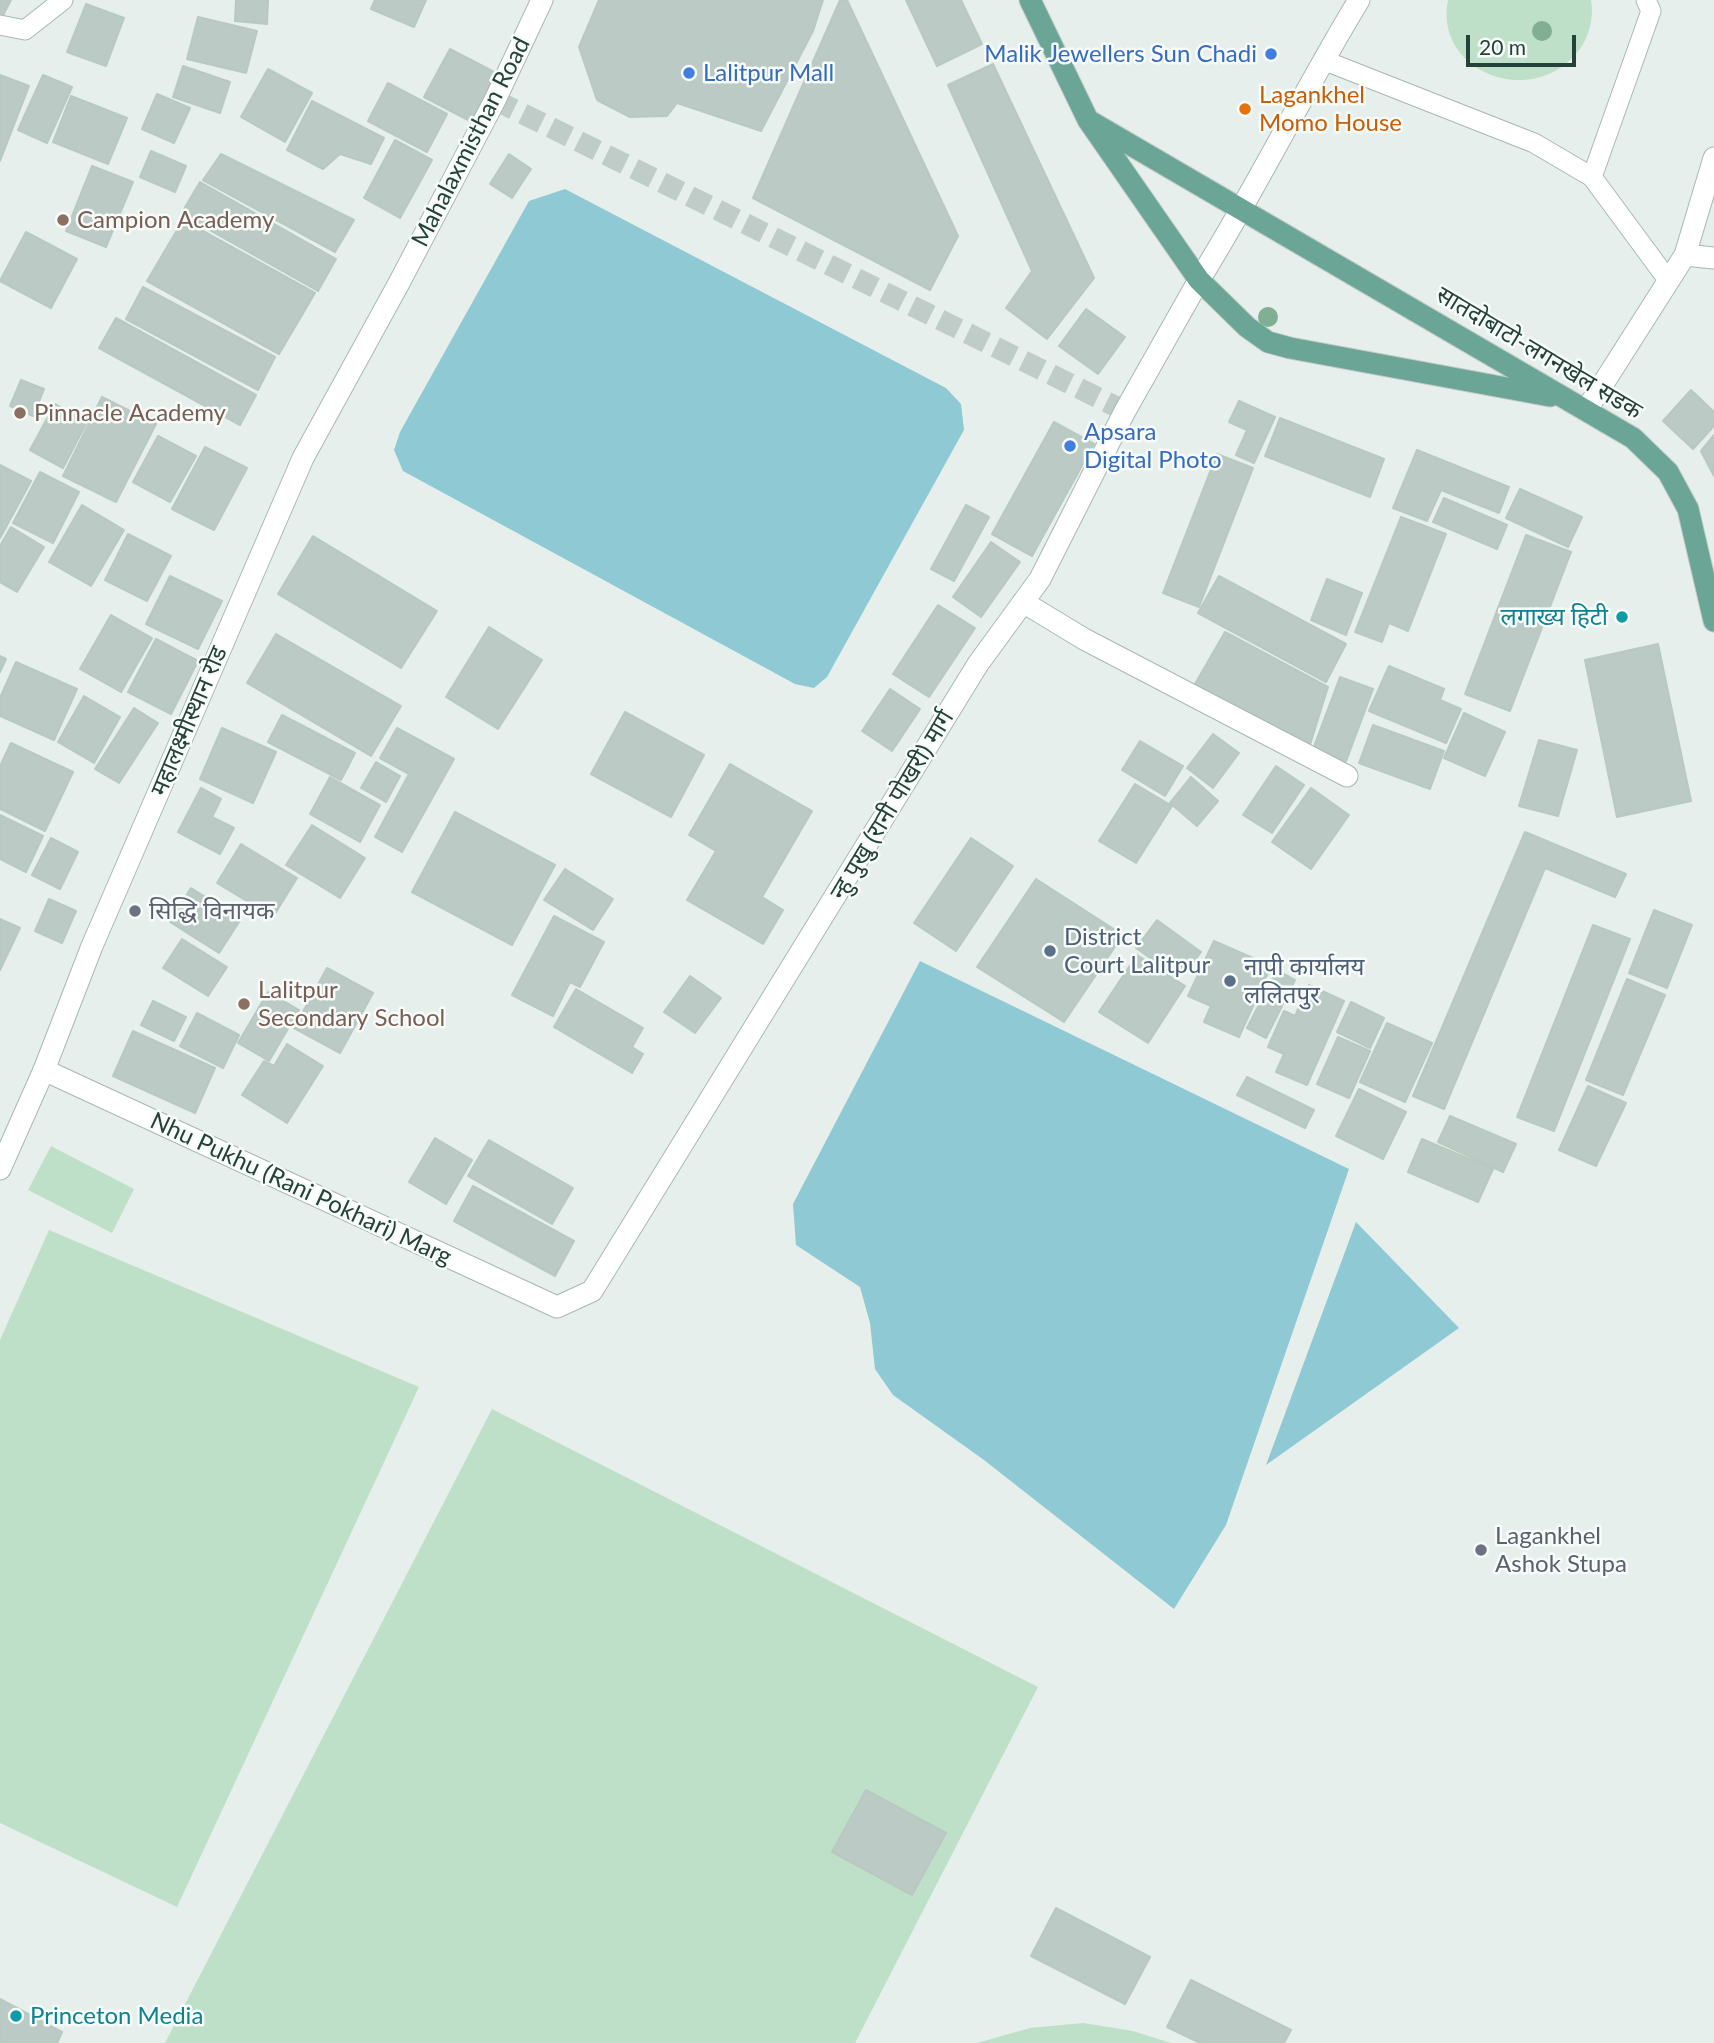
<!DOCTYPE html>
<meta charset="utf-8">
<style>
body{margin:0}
#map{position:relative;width:1714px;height:2043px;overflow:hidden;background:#e6efeb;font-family:Lato,sans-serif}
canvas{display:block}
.scale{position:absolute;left:1466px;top:35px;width:110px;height:32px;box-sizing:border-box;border:4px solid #24423a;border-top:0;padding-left:9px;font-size:21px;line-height:24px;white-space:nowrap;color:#24423a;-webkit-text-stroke:5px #f7fbf9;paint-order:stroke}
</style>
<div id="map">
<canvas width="1714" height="2043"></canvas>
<div class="scale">20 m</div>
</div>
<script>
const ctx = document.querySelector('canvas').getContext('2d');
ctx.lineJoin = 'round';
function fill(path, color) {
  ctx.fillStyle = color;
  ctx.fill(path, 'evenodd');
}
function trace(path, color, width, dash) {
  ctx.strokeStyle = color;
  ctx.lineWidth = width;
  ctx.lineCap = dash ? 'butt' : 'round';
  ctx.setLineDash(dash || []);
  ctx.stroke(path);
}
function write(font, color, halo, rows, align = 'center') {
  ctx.font = font + ' Lato,"Noto Sans Devanagari",sans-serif';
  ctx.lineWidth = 5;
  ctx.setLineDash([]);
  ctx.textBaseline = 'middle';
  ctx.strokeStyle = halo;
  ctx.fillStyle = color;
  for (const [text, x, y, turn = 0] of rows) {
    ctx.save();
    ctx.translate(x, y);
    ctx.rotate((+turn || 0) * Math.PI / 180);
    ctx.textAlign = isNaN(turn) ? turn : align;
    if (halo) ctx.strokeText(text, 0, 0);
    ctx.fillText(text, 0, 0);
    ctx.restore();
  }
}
fill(new Path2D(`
 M1448 0H1591C1594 15 1590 33 1582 46 1538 112 1433 74 1448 0Z
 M51 1146 134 1189 112 1233 28 1190Z
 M49 1230 419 1387 177 1907 0 1823V1340Z
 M492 1409 1038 1687 855 2043H165Z
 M1083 2023 1133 2031 1171 2043H977L1030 2028Z`), '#bfe0c8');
fill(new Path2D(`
 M565 189 946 388 961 404 964 430 827 677 814 688 795 684 403 471 394 450 400 432 529 201Z
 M920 961 1349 1169 1226 1525 1174 1609 984 1460 893 1395 875 1369 870 1323 860 1287 796 1245 793 1204Z
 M1356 1222 1459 1328 1266 1465Z`), '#8ec9d4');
const building = new Path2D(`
 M0 0H11L0 21Z
 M236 0H268L267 24 235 21Z
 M375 0H426L414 27 371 9Z
 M599 0H823L813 31 761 131 677 103 667 116 630 117 597 100 579 47Z
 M840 0H847L958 236 930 290 753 198Z
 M906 0H961L982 44 937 66Z
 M86 4 124 18 106 66 67 52Z
 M198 17 257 31 246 73 187 59Z
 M450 49 496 73 470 121 424 97Z
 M993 64 1094 278 1047 339 1006 308 1032 271 948 85Z
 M183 66 230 82 220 113 173 97Z
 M268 69 312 93 285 142 241 117Z
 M0 75 29 86 0 161Z
 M43 75 72 87 47 143 18 130Z
 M388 83 447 114 427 152 368 121Z
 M157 94 190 108 174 143 142 129Z
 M71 96 127 118 108 164 53 142Z
 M312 101 384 138 371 164 340 154 323 169 287 150Z
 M395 140 432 160 400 218 364 198Z
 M151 151 186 166 175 192 140 177Z
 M221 154 354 220 335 252 203 180Z
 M509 154 531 169 512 198 490 184Z
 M92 166 133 182 106 247 66 231Z
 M200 182 336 259 318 291 181 214Z
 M183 220 315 293 279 354 147 281Z
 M26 232 77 259 51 308 0 281Z
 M143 287 275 357 258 390 126 319Z
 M1086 309 1125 337 1098 374 1059 346Z
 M116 318 256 395 240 425 99 348Z
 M21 380 44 389 33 416 10 406Z
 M1691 390 1714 412V426L1693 449 1663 421Z
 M102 397 156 424 116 502 63 476Z
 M1239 401 1275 417 1254 463 1236 455 1247 430 1229 422Z
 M55 404 87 422 63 468 30 450Z
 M1280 418 1384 459 1370 497 1265 456Z
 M1054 422 1094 444 1032 556 992 534Z
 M1714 435V476L1701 451Z
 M158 436 196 456 170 502 133 482Z
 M205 447 247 468 214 530 172 509Z
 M1417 450 1509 487 1499 513 1441 490 1427 521 1393 508Z
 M1217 454 1253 468 1199 607 1163 593Z
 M0 465 31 481 0 538Z
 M40 472 79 492 53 543 13 523Z
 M1520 489 1582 517 1568 547 1506 518Z
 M1444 498 1507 525 1497 549 1433 522Z
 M82 505 124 530 91 586 49 562Z
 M966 505 989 517 954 581 931 569Z
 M1401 517 1446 534 1408 631 1389 623 1382 642 1355 632Z
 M11 527 44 547 17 592 0 582V546Z
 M128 534 171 556 147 601 105 580Z
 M1526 535 1571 552 1510 711 1465 694Z
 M313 536 437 611 401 668 278 594Z
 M991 542 1020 562 981 617 953 597Z
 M170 576 222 601 198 649 146 624Z
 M1219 576 1346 644 1326 682 1198 613Z
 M1327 579 1362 593 1346 635 1311 620Z
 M938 605 975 628 929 697 893 674Z
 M111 615 152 638 121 692 80 669Z
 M489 627 542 660 498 729 446 697Z
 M1225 632 1328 687 1308 751 1195 684Z
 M276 634 401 706 371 756 247 683Z
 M156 639 198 661 171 714 128 692Z
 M1658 644 1691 801 1617 817 1585 660Z
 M0 656 6 659 0 672Z
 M16 662 77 689 54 740 0 716V698Z
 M1389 666 1444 689 1440 700 1461 709 1446 743 1369 711Z
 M1340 677 1373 689 1345 764 1312 752Z
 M890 689 920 709 892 751 862 731Z
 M84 696 120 717 94 763 58 742Z
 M134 708 158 723 119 783 95 769Z
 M625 712 704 755 671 817 591 774Z
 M1464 713 1505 732 1485 776 1444 758Z
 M282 715 355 753 341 780 268 742Z
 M1373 725 1444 751 1430 789 1359 763Z
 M222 728 276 752 253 803 200 779Z
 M397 728 454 759 402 852 375 837 409 774 380 758Z
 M1213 734 1239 753 1213 788 1187 768Z
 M1539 740 1577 750 1558 816 1519 806Z
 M1140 741 1183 766 1165 796 1122 770Z
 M11 743 73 772 45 831 0 809V766Z
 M376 762 400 776 386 802 361 788Z
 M730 764 812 811 762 897 783 910 763 944 687 900 716 851 689 835Z
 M1276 766 1304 785 1272 833 1243 815Z
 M330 777 380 805 360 842 310 814Z
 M1191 777 1218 801 1197 826 1170 803Z
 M1135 784 1172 806 1136 863 1099 841Z
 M201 788 221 799 212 817 234 828 220 854 178 832Z
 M1311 788 1349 815 1311 869 1272 842Z
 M455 812 555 865 512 945 412 892Z
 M0 815 43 836 26 872 0 859Z
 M312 825 365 858 340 898 286 865Z
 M1525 832 1626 874 1615 897 1545 868 1444 1109 1413 1096Z
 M51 838 78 852 60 889 32 875Z
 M971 838 1013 866 956 951 914 923Z
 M241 844 297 878 273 917 217 883Z
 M565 869 613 899 593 930 544 900Z
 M1036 879 1123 935 1064 1022 977 967Z
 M191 888 241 919 219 953 170 922Z
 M49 899 76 911 62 943 35 931Z
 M1654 910 1692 925 1667 988 1629 973Z
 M554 916 604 942 580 987 570 982 553 1016 512 995Z
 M0 919 20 928 0 970Z
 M1157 920 1201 952 1187 971 1169 959 1163 967 1136 948Z
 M1593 925 1630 939 1554 1131 1517 1117Z
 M182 939 227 967 208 996 163 968Z
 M1214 941 1271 966 1239 1037 1204 1022 1211 1006 1188 996Z
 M1137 955 1185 986 1148 1043 1099 1012Z
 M327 968 373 993 340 1053 294 1028Z
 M1277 970 1295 980 1266 1038 1247 1028Z
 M690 976 721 998 695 1033 664 1012Z
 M1627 979 1665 995 1623 1095 1586 1080Z
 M1309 985 1344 1001 1307 1085 1276 1072 1284 1054 1268 1047 1284 1011 1295 1016Z
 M576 989 643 1028 632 1047 643 1054 632 1073 554 1027Z
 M268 992 299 1010 269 1061 238 1043Z
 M153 1001 186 1017 174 1041 141 1025Z
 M1351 1002 1384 1018 1370 1048 1337 1032Z
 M197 1013 239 1035 223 1068 180 1046Z
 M1387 1023 1432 1043 1405 1102 1360 1082Z
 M133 1031 215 1068 195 1113 113 1076Z
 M1338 1037 1370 1051 1349 1098 1317 1084Z
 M287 1044 323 1066 287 1123 242 1095 264 1061 274 1066Z
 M1247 1077 1314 1110 1305 1128 1237 1095Z
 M1588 1086 1626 1103 1596 1166 1559 1150Z
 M1359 1089 1406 1112 1383 1159 1336 1136Z
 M1450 1116 1516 1144 1503 1172 1438 1142Z
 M435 1138 472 1160 446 1204 409 1182Z
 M1422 1139 1493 1169 1478 1202 1408 1172Z
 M489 1140 573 1188 552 1224 468 1176Z
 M473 1186 574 1241 555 1276 454 1221Z
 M866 1790 946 1833 912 1895 832 1852Z
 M1056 1908 1150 1957 1125 2004 1031 1956Z
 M1191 1980 1291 2030 1284 2043H1200L1167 2027Z
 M0 1999 62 2032 57 2043H0Z`);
fill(building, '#bbcac4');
trace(building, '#b8c9c2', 2);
trace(new Path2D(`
 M495 100 1125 411`), '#bfccc8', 21, [21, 10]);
const service = new Path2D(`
 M0 25 25 30 63 0
 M1323 60 1534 143 1592 177 1668 280
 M1592 177 1651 11 1646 0`);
const minor = new Path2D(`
 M1685 255 1714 258
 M1587 409 1685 255 1714 158
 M1023 602 1084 639 1347 776
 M44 1070 557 1307 592 1291 978 664 1040 579 1125 411 1199 280`);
const tertiary = new Path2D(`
 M1199 280C1256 189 1303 92 1359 0
 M0 1169 44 1070 92 946 303 458 399 283 495 100 542 0`);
const primary = new Path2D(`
 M1030 0 1088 120 1199 280 1247 327 1268 342 1290 348 1550 396
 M1088 120 1633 438 1668 472 1688 509 1714 621`);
trace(service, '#a8b8b2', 21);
trace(minor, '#a8b8b2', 23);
trace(tertiary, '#a8b8b2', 23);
trace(primary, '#c2cac8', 23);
trace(service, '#fff', 19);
trace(minor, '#fff', 21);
trace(tertiary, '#fff', 21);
trace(primary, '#6aa596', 21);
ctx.fillStyle = '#80af93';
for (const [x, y] of [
 [1542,31],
 [1268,317]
]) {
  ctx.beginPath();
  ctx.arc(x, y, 10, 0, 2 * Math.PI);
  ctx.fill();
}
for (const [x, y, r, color] of [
 [1271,54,7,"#3f7fe0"],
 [689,73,7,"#3f7fe0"],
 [1245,109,7,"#e8710a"],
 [63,220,7,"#8d6e63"],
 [20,413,7,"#8d6e63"],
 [1070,446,7,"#3f7fe0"],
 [1622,617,7,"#0f9aa8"],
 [135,911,7,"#6b7280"],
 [1050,951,7,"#5c6f8a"],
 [1230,981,7,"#5c6f8a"],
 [244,1004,7,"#8d6e63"],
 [1481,1550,7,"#6b7280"],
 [16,2016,7,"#0f9aa8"]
]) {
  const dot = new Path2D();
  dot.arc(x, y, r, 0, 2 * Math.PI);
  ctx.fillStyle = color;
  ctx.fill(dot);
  trace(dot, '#f7fbf9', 2.5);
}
write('24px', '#366cbe', '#f7fbf9', [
 ["Malik Jewellers Sun Chadi",1257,54,"right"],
 ["Lalitpur Mall",703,73],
 ["Apsara",1084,432],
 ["Digital Photo",1084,460]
], 'left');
write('24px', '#c56008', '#f7fbf9', [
 ["Lagankhel",1259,95],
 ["Momo House",1259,123]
], 'left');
write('24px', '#24423a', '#f7fbf9', [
 ["Mahalaxmisthan Road",471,142,-63],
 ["सातदोबाटो-लगनखेल सडक",1539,353,31],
 ["महालक्ष्मीस्थान रोड",189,721,-67],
 ["न्हु पुखु (रानी पोखरी) मार्ग",892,805,-59],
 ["Nhu Pukhu (Rani Pokhari) Marg",301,1189,25]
]);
write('24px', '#785e54', '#f7fbf9', [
 ["Campion Academy",77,220],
 ["Pinnacle Academy",34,413],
 ["Lalitpur",258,990],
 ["Secondary School",258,1018]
], 'left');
write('24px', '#0d838f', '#f7fbf9', [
 ["लगाख्य हिटी",1608,617],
 ["Princeton Media",30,2016,"left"]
], 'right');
write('24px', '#5b616d', '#f7fbf9', [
 ["सिद्धि विनायक",149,911],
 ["Lagankhel",1495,1536],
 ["Ashok Stupa",1495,1564]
], 'left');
write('24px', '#4e5e75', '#f7fbf9', [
 ["District",1064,937],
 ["Court Lalitpur",1064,965],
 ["नापी कार्यालय",1244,967],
 ["ललितपुर",1244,995]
], 'left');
</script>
